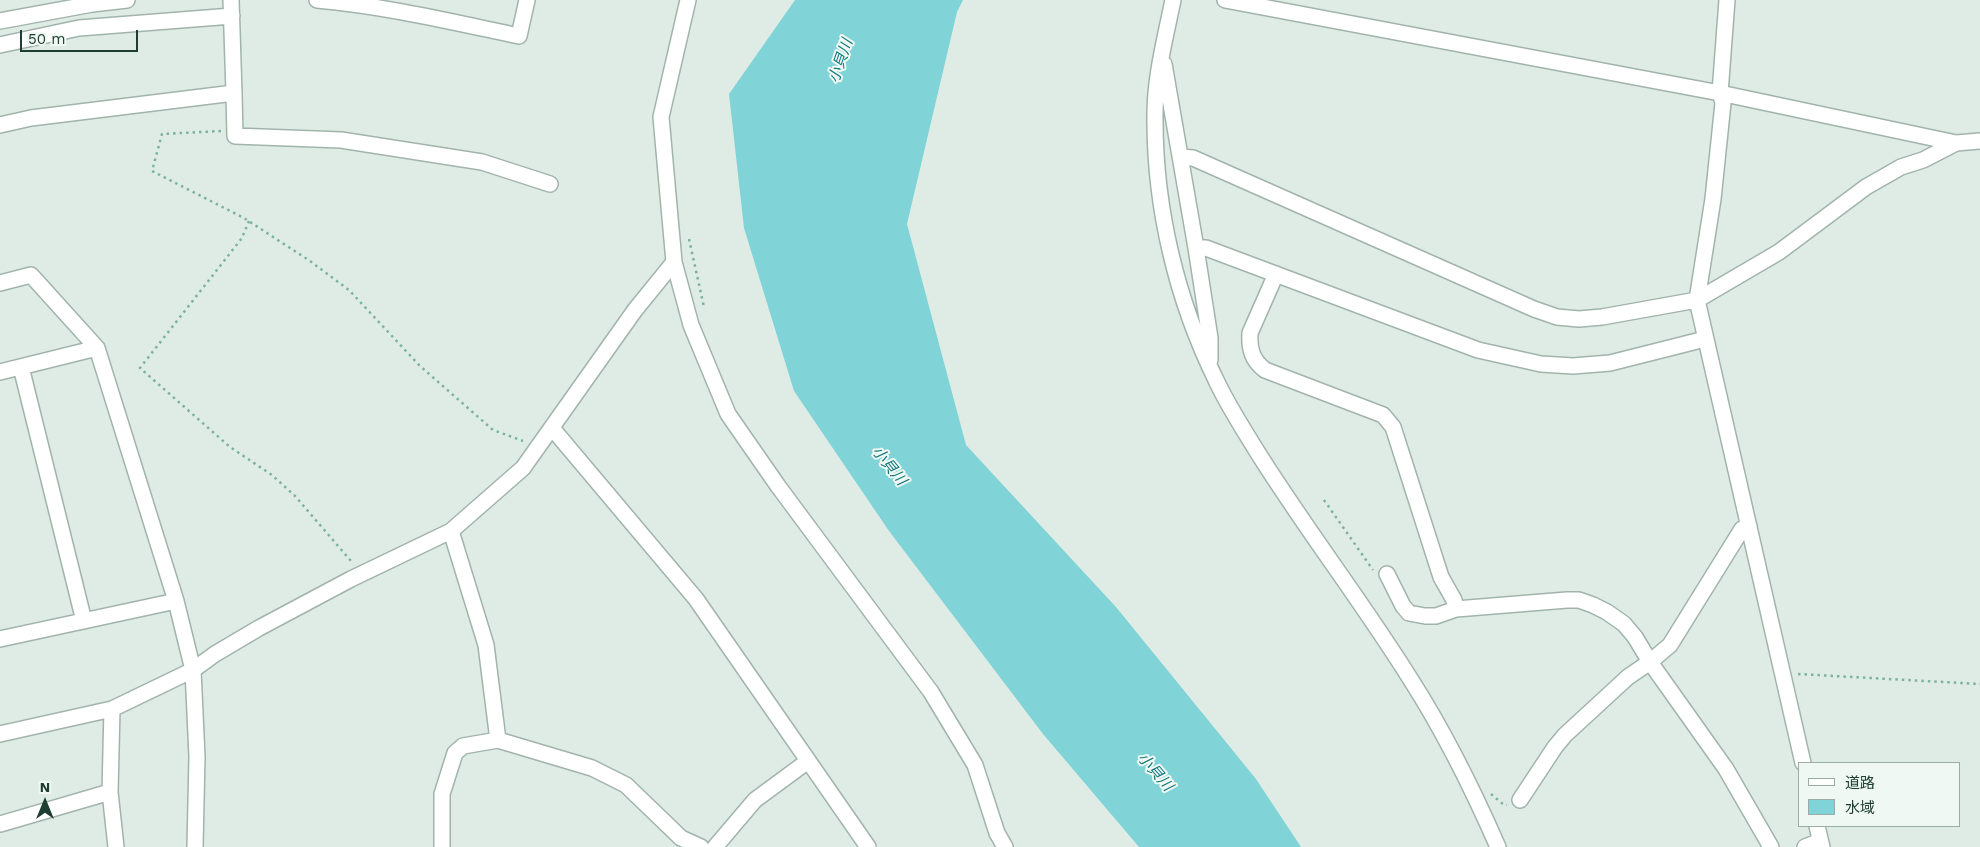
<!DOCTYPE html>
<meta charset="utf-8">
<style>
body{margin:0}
#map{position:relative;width:1980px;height:847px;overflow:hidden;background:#dfece5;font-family:"Work Sans","Noto Sans JP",sans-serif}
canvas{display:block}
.legend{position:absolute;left:1798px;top:762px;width:162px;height:65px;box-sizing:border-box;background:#eff8f3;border:1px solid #9baea6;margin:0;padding:6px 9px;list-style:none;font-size:15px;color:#1e3e32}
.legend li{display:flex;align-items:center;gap:10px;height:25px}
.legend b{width:25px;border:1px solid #9baea6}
.north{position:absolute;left:20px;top:777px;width:50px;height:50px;-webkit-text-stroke:4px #eff8f3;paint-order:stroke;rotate:0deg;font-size:14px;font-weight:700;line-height:20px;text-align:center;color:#1e3e32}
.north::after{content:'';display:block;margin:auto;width:18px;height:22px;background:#1e3e32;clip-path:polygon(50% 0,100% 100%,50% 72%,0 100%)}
.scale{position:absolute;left:20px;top:30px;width:118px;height:22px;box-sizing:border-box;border:2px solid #1e3e32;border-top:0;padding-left:6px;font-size:15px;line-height:18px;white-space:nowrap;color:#1e3e32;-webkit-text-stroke:4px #eff8f3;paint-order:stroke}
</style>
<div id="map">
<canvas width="1980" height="847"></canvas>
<ul class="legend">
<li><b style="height:6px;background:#fff"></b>道路</li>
<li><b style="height:14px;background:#80d3d7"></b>水域</li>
</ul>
<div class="north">N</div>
<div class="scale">50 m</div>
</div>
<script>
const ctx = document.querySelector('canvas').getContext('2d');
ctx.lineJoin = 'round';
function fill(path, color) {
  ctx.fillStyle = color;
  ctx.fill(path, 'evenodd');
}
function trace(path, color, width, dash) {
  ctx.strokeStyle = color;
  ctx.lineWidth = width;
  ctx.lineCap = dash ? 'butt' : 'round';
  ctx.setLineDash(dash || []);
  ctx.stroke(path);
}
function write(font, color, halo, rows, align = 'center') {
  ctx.font = font + ' "Work Sans","Noto Sans JP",sans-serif';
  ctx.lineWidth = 4;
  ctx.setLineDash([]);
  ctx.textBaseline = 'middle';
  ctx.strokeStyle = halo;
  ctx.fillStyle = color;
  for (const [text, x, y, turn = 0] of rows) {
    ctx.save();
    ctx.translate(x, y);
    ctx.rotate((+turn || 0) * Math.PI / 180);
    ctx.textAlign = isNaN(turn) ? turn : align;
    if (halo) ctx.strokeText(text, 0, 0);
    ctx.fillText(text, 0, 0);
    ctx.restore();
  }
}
fill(new Path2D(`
 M795 0H963L957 12 907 224 966 445 1116 607 1256 779 1301 847H1139L1043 734 889 531 794 391 744 228 729 94Z`), '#80d3d7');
const minor = new Path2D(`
 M317 0C385 6 452 22 519 36L527 0
 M688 0 661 117 674 262 691 325 728 414 778 486 931 692 975 765 997 833 1005 847
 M1173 0C1165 39 1154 80 1155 121 1155 209 1177 301 1216 380 1228 406 1244 430 1258 453 1307 531 1363 603 1411 680 1445 733 1473 790 1498 847
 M1225 0 1720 93 1956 143 1980 141
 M1727 0 1720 93 1723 103 1713 199 1697 300 1803 763
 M0 21 92 4 127 0
 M0 45 79 28 232 16
 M1164 64 1196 248 1210 338V360
 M234 93 235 136 341 140 482 162 550 184
 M0 125 31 118 234 93 231 0
 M1181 157 1193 158 1534 309 1557 317 1579 319 1602 317 1697 300 1779 252 1866 187 1901 167 1923 160 1956 143
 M1196 248H1206L1478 350 1541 364 1573 366 1610 363 1705 339
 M1276 274 1250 333C1249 349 1252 360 1265 370L1383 415 1393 427 1441 577 1454 600 1456 609
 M0 283 31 275 97 348 176 601 193 670 197 757 195 847
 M21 367 84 621
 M0 372 97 348
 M552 428 696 599 868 847
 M451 531 486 645 498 740
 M1387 574 1403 606 1409 613 1425 616H1436L1456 609 1567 600H1579L1593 605 1607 612 1624 624 1635 637 1650 662 1726 769 1771 847
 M0 639 176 601
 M112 709 110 792 116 847
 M0 734 112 709 193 670 215 654 259 628 351 579 451 531 523 468 635 310 674 262
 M1520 800 1555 747 1565 735 1628 677 1650 662 1670 645 1742 529 1749 526
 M0 824 110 792
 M1817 826 1822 847
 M442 847V794L455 753 463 746 498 740 592 768 626 785 681 838 701 847
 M715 847 755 800 808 761
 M1805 847 1820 841`);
trace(minor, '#a1b4ac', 18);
trace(new Path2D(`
 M221 131 162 134 152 171 244 218 310 261 349 290 420 366 493 430 523 441
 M249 221 242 238 140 368 230 447 272 475 295 496 351 561
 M689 239 704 307
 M1324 500 1373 570
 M1798 674 1980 684
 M1491 794 1504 805H1507`), '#7cb39c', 2.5, [2.5, 4]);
trace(minor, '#fff', 15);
write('italic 15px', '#12797f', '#eff8f3', [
 ["小貝川",841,61,-71],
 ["小貝川",889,466,51],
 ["小貝川",1155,772,49]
]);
</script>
